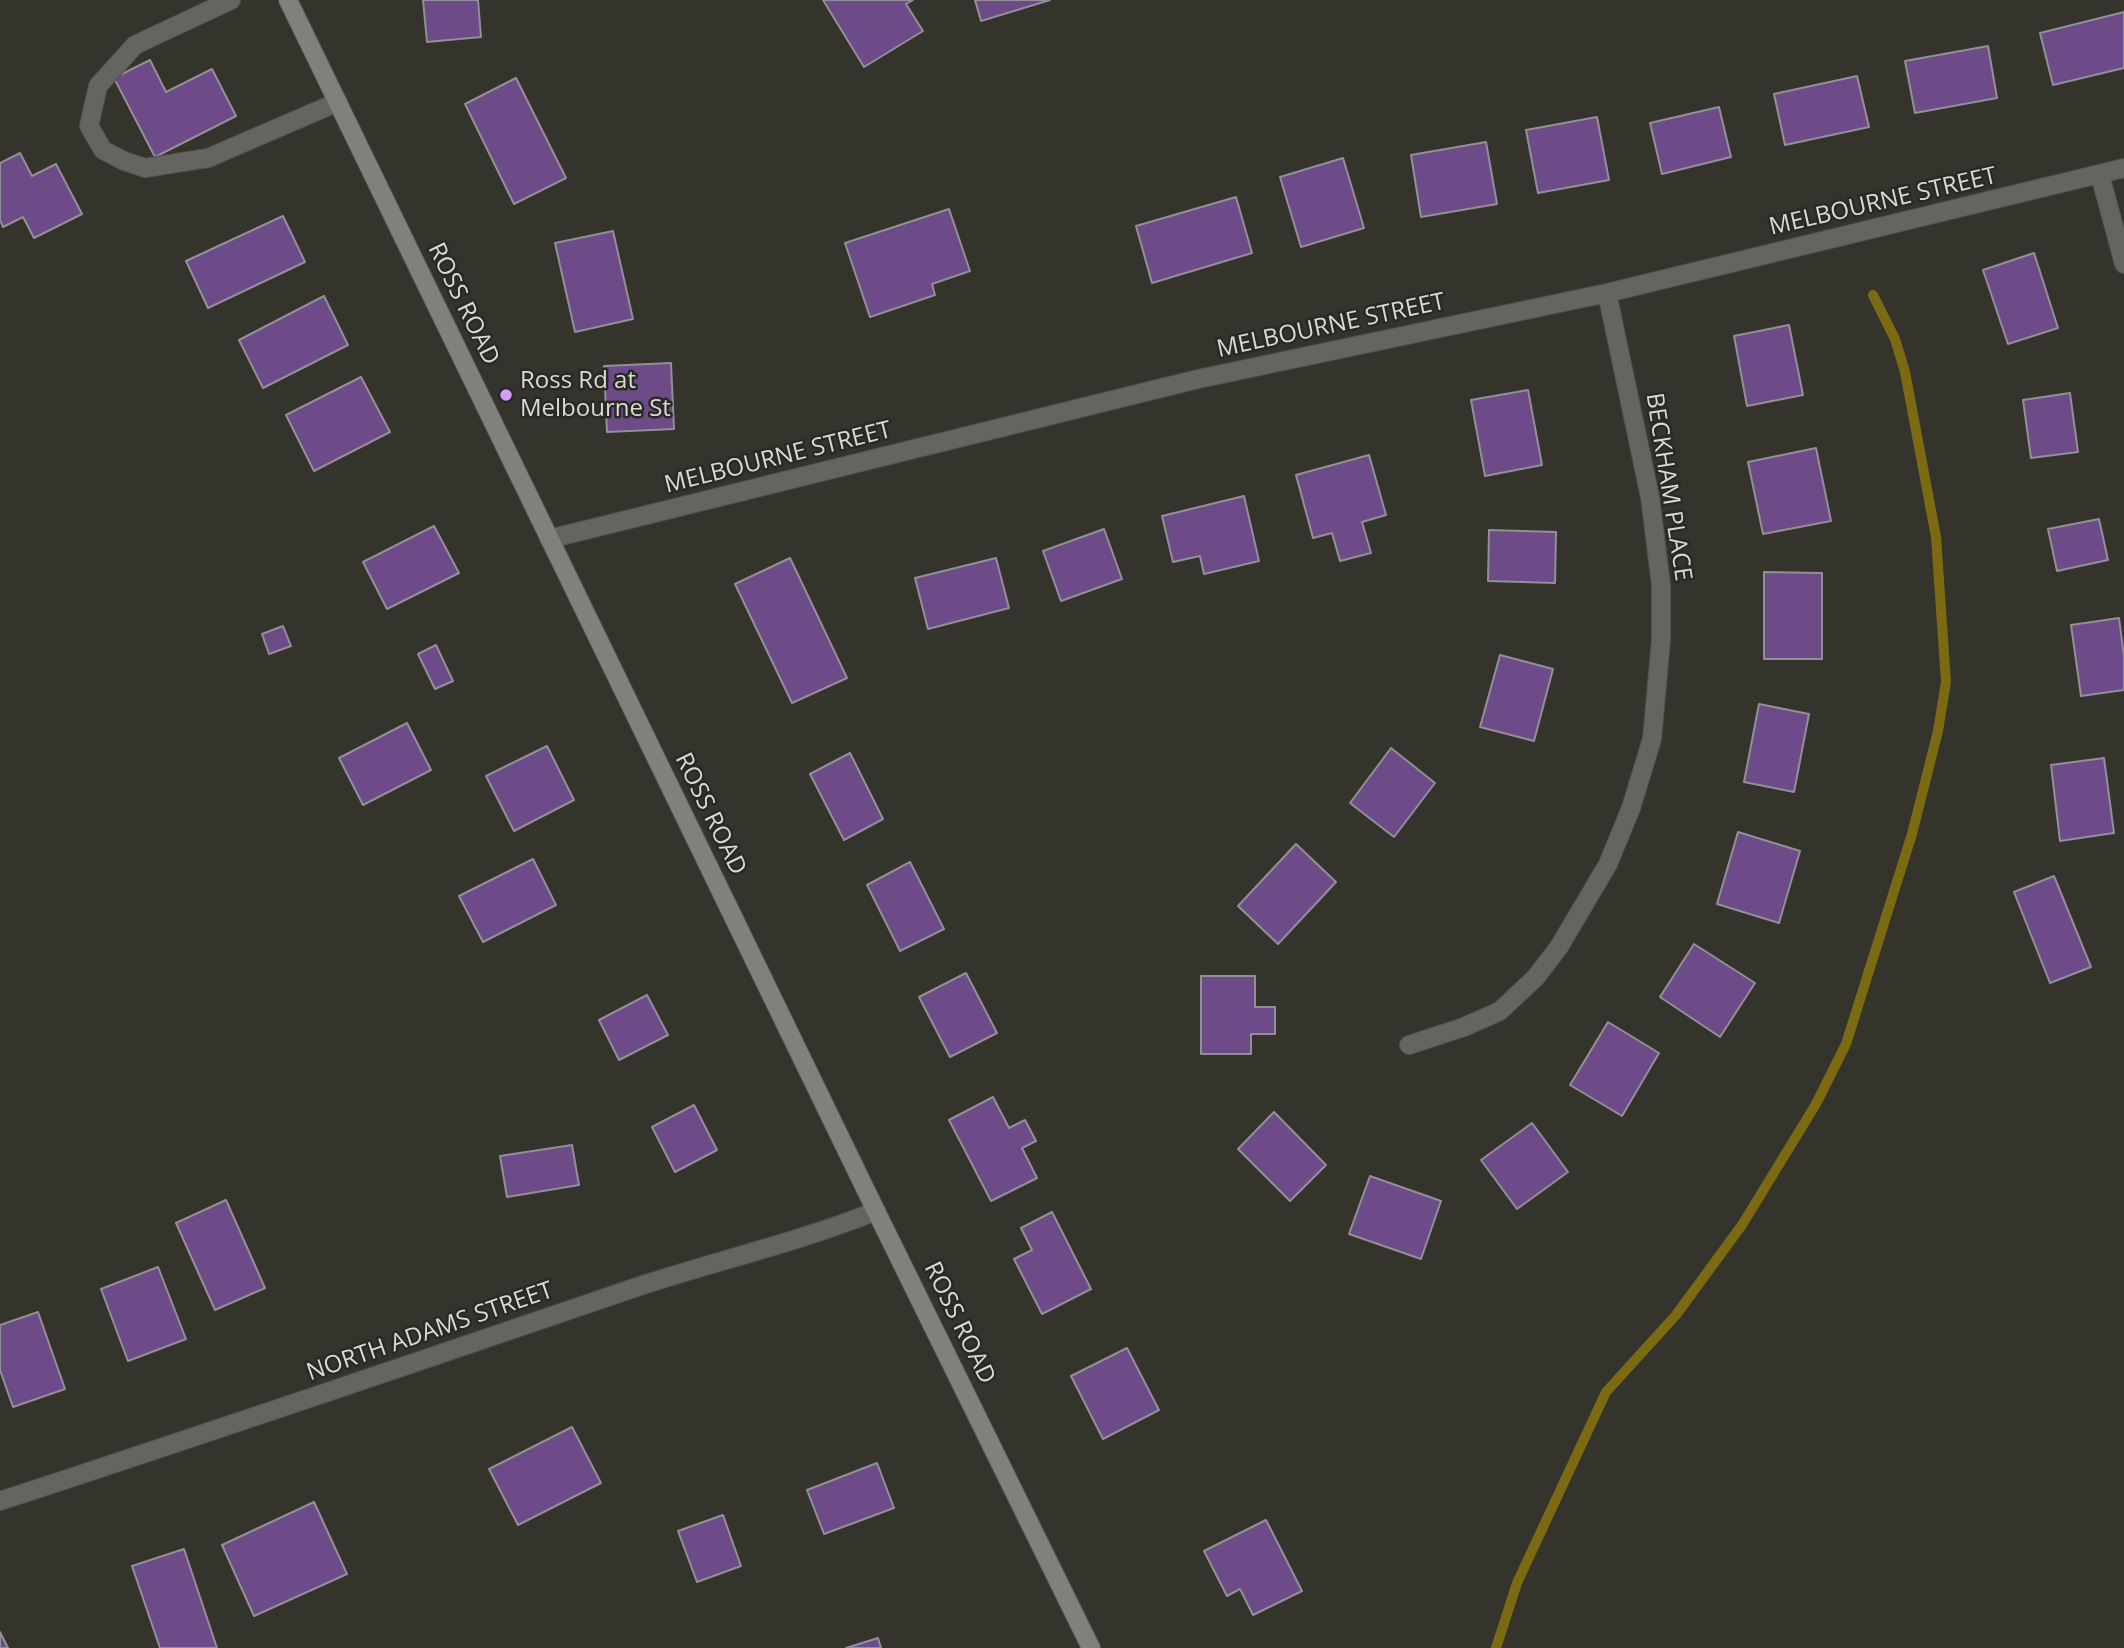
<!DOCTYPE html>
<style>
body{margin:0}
canvas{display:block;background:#34332c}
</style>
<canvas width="2124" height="1648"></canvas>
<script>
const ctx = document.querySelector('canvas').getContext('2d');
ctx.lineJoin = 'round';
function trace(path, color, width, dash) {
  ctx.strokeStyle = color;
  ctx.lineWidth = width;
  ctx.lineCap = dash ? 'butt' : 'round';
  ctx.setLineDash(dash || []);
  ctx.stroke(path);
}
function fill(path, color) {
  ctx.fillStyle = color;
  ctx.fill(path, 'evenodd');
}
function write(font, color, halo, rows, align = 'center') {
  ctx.font = font + ' "Open Sans",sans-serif';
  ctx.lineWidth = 5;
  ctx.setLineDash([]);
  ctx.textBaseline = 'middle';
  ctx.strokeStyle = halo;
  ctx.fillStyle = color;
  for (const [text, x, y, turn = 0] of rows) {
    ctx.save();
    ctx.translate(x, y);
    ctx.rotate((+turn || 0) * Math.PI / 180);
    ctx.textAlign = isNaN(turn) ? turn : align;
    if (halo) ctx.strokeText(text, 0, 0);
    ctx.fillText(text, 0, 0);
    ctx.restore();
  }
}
trace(new Path2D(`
 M1496 1648 1517 1583 1606 1392 1676 1315 1742 1225 1816 1104 1846 1044 1912 834 1938 731 1946 682 1936 537 1905 372 1895 339 1873 295`), '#7c6a13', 10);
const building = new Path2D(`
 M423 0H478L481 37 427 42Z
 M823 0H913L906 4 923 31 864 67Z
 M975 0H1050L981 21Z
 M2124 12V68L2053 85 2040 33Z
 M1988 46 1997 98 1915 113 1905 61Z
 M150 60 166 92 212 69 236 116 155 157 114 78Z
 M1857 76 1869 127 1785 145 1774 94Z
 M516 78 566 178 514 204 465 104Z
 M1719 107 1731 157 1662 174 1650 123Z
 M1597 117 1609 180 1538 193 1526 130Z
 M1486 142 1497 204 1421 217 1411 155Z
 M20 153 32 176 56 164 82 214 34 238 23 217 3 227 0 220V163Z
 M1343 158 1364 228 1301 247 1280 177Z
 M1236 197 1252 253 1152 283 1136 226Z
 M949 209 970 271 932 284 935 295 870 317 845 243Z
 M283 216 305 262 208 308 186 261Z
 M613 231 633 319 575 332 555 243Z
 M2034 253 2058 328 2008 344 1983 270Z
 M324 296 348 345 263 388 239 340Z
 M1789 325 1803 395 1747 406 1734 336Z
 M671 363 674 429 607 432 604 366Z
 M361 377 390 432 314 471 286 415Z
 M1528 390 1542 465 1485 476 1471 400Z
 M2070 393 2078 452 2031 458 2023 400Z
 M1816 448 1831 521 1763 534 1748 462Z
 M1369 455 1386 515 1362 522 1371 553 1340 561 1332 533 1313 538 1296 475Z
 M1244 496 1259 561 1204 574 1200 556 1173 562 1162 516Z
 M2099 519 2108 560 2057 571 2048 529Z
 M434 526 459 573 387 609 363 562Z
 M1104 529 1122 579 1061 601 1043 551Z
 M1489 530 1556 532 1555 583 1488 581Z
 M790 558 847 678 792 703 735 584Z
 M996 558 1009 608 928 629 915 578Z
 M1764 572 1822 573V659H1764Z
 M2119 618 2124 656V690L2081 696 2071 625Z
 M283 626 291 646 269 654 262 634Z
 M436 645 453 681 435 689 418 654Z
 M1500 655 1553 669 1534 741 1480 727Z
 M1759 704 1809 714 1794 792 1744 782Z
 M407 723 431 770 363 805 339 758Z
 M547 746 574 800 514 831 486 776Z
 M1391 748 1435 783 1394 837 1350 803Z
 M850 753 883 819 844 840 810 774Z
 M2104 758 2114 833 2060 841 2051 765Z
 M1738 832 1800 851 1779 923 1717 904Z
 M1296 844 1336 882 1278 944 1238 906Z
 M533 859 556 905 483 942 459 896Z
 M910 862 944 929 900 951 867 885Z
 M2054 876 2091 967 2050 983 2014 892Z
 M1694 944 1755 983 1720 1037 1660 997Z
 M966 973 997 1033 950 1057 919 997Z
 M1201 976H1255V1007H1275V1034H1251V1054H1201Z
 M647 995 668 1035 619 1060 599 1020Z
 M1608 1022 1659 1053 1622 1116 1570 1085Z
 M993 1097 1009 1128 1025 1120 1036 1141 1022 1148 1037 1178 991 1201 949 1120Z
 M694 1105 717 1150 675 1172 652 1127Z
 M1274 1112 1326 1165 1290 1201 1238 1149Z
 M1532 1123 1568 1172 1517 1209 1481 1160Z
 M572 1145 579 1185 507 1197 500 1156Z
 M1370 1176 1441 1201 1421 1259 1349 1234Z
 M226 1200 265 1288 215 1310 176 1223Z
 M1052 1212 1091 1289 1042 1314 1014 1259 1032 1250 1021 1228Z
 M158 1267 186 1339 128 1361 101 1289Z
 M38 1312 65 1389 13 1407 0 1370V1325Z
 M1127 1348 1159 1410 1103 1439 1071 1376Z
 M572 1427 601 1483 518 1525 489 1469Z
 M877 1463 894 1508 824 1534 807 1490Z
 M314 1502 347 1574 254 1616 222 1545Z
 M723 1515 741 1566 697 1582 678 1531Z
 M1266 1520 1302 1591 1253 1615 1240 1589 1227 1596 1204 1551Z
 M184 1549 217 1648H160L132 1566Z
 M0 1632 8 1648H0Z
 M878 1638 881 1648H846Z`);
fill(building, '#6d4b88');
trace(building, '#928f96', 2);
const lane = new Path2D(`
 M231 0 135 45 98 86 89 126 103 150 124 161 145 168 208 158 338 102`);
const street = new Path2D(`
 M2100 175 2124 264
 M549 539 1198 379 1607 293 2124 168
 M1409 1045 1464 1027 1500 1011 1536 977 1559 947 1608 864 1631 808 1652 739 1661 640V585L1650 497 1607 293
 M0 1501C212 1432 423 1360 634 1288 714 1261 797 1243 876 1211`);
const secondary = new Path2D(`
 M288 0 876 1211 1091 1648`);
trace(lane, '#52514a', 20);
trace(street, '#52514a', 20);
trace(secondary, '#52514a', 20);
trace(lane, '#656461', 18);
trace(street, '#656461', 18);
trace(secondary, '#81807a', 18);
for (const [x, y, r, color] of [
 [506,395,7,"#d19dfe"]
]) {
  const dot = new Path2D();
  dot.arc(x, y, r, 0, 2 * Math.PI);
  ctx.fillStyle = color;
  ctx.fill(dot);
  trace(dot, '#2a2923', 2.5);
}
write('24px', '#dad9d5', '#2a2923', [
 ["MELBOURNE STREET",1883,202,-13],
 ["ROSS ROAD",463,304,64],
 ["MELBOURNE STREET",1331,326,-12],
 ["MELBOURNE STREET",778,458,-14],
 ["BECKHAM PLACE",1668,487,81],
 ["ROSS ROAD",710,814,64],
 ["ROSS ROAD",959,1323,64],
 ["NORTH ADAMS STREET",430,1332,-19]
]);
write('24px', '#dad9d5', '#2a2923', [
 ["Ross Rd at",520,381],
 ["Melbourne St",520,409]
], 'left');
</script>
